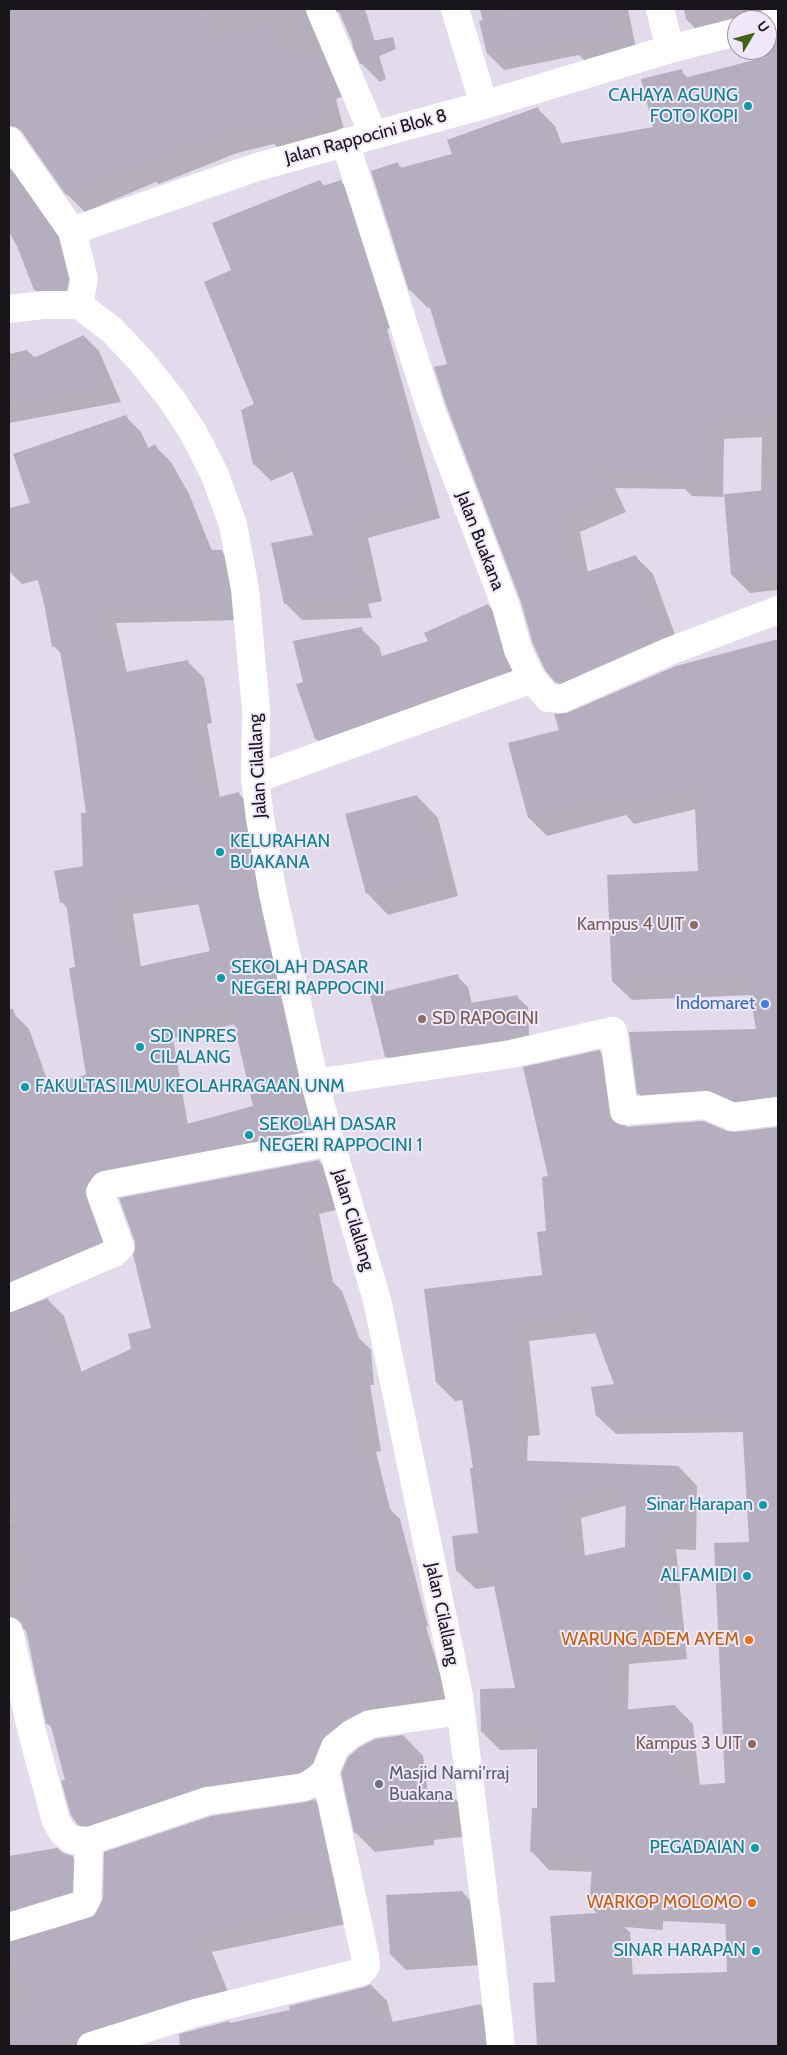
<!DOCTYPE html>
<style>
body{margin:0}
#map{position:relative;width:787px;height:2055px;overflow:hidden;background:#e3dbec;font-family:Cabin,sans-serif}
canvas{display:block}
.frame{position:absolute;inset:0;border:10px solid #18151b;pointer-events:none}
.north{position:absolute;left:727px;top:10px;width:50px;height:50px;box-sizing:border-box;background:#f0e8fa;border:1px solid #9a94a1;border-radius:50%;rotate:53deg;font-size:14px;font-weight:700;line-height:20px;text-align:center;color:#18151b}
.north::after{content:'';display:block;margin:auto;width:18px;height:22px;background:#426216;clip-path:polygon(50% 0,100% 100%,50% 72%,0 100%)}
</style>
<div id="map">
<canvas width="787" height="2055"></canvas>
<div class="frame"></div>
<div class="north">U</div>
</div>
<script>
const ctx = document.querySelector('canvas').getContext('2d');
ctx.lineJoin = 'round';
function fill(path, color) {
  ctx.fillStyle = color;
  ctx.fill(path, 'evenodd');
}
function trace(path, color, width, dash) {
  ctx.strokeStyle = color;
  ctx.lineWidth = width;
  ctx.lineCap = dash ? 'butt' : 'round';
  ctx.setLineDash(dash || []);
  ctx.stroke(path);
}
function write(font, color, halo, rows, align = 'center') {
  ctx.font = font + ' Cabin,sans-serif';
  ctx.lineWidth = 4;
  ctx.setLineDash([]);
  ctx.textBaseline = 'middle';
  ctx.strokeStyle = halo;
  ctx.fillStyle = color;
  for (const [text, x, y, turn = 0] of rows) {
    ctx.save();
    ctx.translate(x, y);
    ctx.rotate((+turn || 0) * Math.PI / 180);
    ctx.textAlign = isNaN(turn) ? turn : align;
    if (halo) ctx.strokeText(text, 0, 0);
    ctx.fillText(text, 0, 0);
    ctx.restore();
  }
}
fill(new Path2D(`
 M9 9H365L386 79 380 82 361 63 339 12H333L349 94 336 99 346 138 285 154 274 144 237 153 159 184 156 182 85 212 67 194 37 143 9 87Z
 M480 9H628L637 53 587 63 579 55 504 70 488 54 480 22 483 21Z
 M684 9H778L767 20H737L704 37 686 19Z
 M778 38V590L750 593 732 575 761 492 762 437 724 439 723 497 692 496 685 489 615 488 626 512 580 532 588 573 635 556 653 574 682 654 575 700 557 682 522 601 431 307 428 308 410 290 398 164 403 169 453 155 537 108 555 126 562 145 654 128 681 71 688 78 765 58 763 50H767V40Z
 M9 168 19 177 72 254 82 295 50 305 35 290 19 245 9 229Z
 M320 181 325 186 340 181 357 198 393 327 387 329 440 518 368 538 382 601 368 604 372 618 302 620 285 603 314 535 294 471 271 481 254 464 256 404 233 270Z
 M84 336 99 351 121 402 9 423V354L27 350 35 358Z
 M125 416 141 432 149 449 155 446 171 462 189 494 212 551H221L237 567 242 620 116 623 127 673 188 662 204 678 212 723 207 724 220 798 238 793 254 809 326 1145 108 1192 116 1257 12 1305 9 1315 48 1300 64 1316 82 1373 132 1349 319 1161 335 1177 344 1208 319 1214 333 1282 342 1291 359 1338 371 1350 374 1385H370L381 1451 376 1452 390 1509 400 1519 428 1626 426 1627 449 1704 360 1736 328 1779 92 1838 76 1822 53 1729 47 1723 26 1631 24 1629 9 1633V1522L11 1521 9 1514V1014L13 1013 29 1029 49 1085 88 1076 76 968 68 909 62 902 84 867 87 814 77 735 62 655 54 646 39 580 22 584 9 571V509L31 504ZM200 904 212 952 141 967 133 914ZM236 1024 255 1107 188 1125 173 1038Z
 M488 605 505 622 520 673 333 756 316 739 304 683 361 629 379 646 382 657 430 641Z
 M778 641V1116L657 1112 639 1094 757 1030 751 995 632 1000 613 982 699 872 696 809 634 824 626 815 547 836 529 818 568 715 676 667Z
 M417 796 438 818 458 896 388 915 367 893Z
 M457 976 468 987 472 1004 517 997 528 1007 529 1036 397 1067 386 1056Z
 M599 1051 618 1070 626 1128 735 1134 778 1128V2046H539L534 1984 556 1983 598 1914 590 1907 593 1872 549 1870 531 1851 539 1809V1749L500 1750 482 1732 517 1689 496 1586 476 1589 457 1571 479 1534 474 1469 463 1400 455 1401 437 1383 543 1276 550 1177ZM597 1333 616 1385 597 1416 616 1434 744 1432 751 1543 726 1784 700 1786 693 1724 675 1706 628 1710 629 1664 687 1659 676 1549 696 1550 697 1486 679 1467 527 1462 528 1436 540 1435 529 1341ZM627 1505 626 1548 585 1557 581 1518ZM663 1921 727 1924 728 1973 633 1976 630 1932 624 1927 663 1930Z
 M404 1736 423 1756 428 1794 448 1792 468 1812 470 1836 434 1840V1845L375 1852 355 1832Z
 M315 1800 332 1818 355 1922 212 1952 235 2009 112 2046H9V1857L62 1854 72 1857 90 1875 89 1909 16 1934 11 1941 95 1917Z
 M462 1892 477 1907 481 1965 406 1970 391 1955Z
 M371 1985 387 2001 393 2023 480 2005 497 2022 499 2046H184L181 2035 291 2011 365 1988Z`), '#0003');
fill(new Path2D(`
 M9 9H202L216 41 273 19 284 57 321 50 331 76 319 81 329 120 265 136 262 124 218 135 140 167 138 163 66 195 22 132 16 127 9 126Z
 M542 9H616L622 37 570 47 568 39 487 54 479 21Z
 M393 37 396 49 360 64 352 45Z
 M778 54V418L706 421 705 479H673L672 472 598 470 608 494 563 514 575 576 636 555 665 636 556 683 545 670 533 644 521 602 446 405 434 367 447 364 423 285 409 291 371 171 398 162 400 168 452 154 447 140 538 107 552 145 653 127 641 79 682 69 684 78Z
 M9 168 58 238 68 279 66 288 34 290 17 246 9 232Z
 M320 180 323 186 341 180 380 303 375 305 377 310 371 312 424 502 352 521 366 585 352 588 356 602 284 604 271 543 313 535 286 450 253 465 241 410 254 404 204 282 231 270 212 223Z
 M84 335 107 387 9 405V369Z
 M126 415 143 451 155 444 173 477 203 550H222L226 571 227 605 101 608 115 674 188 660 197 707 191 708 208 800 239 792 258 897 300 1086 311 1130 101 1170 92 1176 85 1190 101 1241 9 1281V1009H13L40 1086 86 1075 69 968 75 967 66 902 60 903 54 871 83 866 81 813H86L75 735 59 646 52 647 44 603 33 562 9 568V508L30 503 13 454ZM194 887 210 951 128 969 118 898ZM230 1006 253 1106 176 1127 158 1022Z
 M778 489V571L731 575 724 494Z
 M488 604 503 654 510 670 315 739 296 684 303 682 293 641 362 627 370 660 428 641 424 633Z
 M778 639V1096L735 1101 705 1089 637 1094 629 1032 756 1029 747 977 612 982 607 875 698 871 694 787 615 806 612 796 528 818 508 743 559 730 554 714 567 713 676 666Z
 M417 795 438 875 366 894 345 814Z
 M458 974 464 1004 518 995 519 1034H529L385 1057 370 995Z
 M600 1050 609 1113 612 1121 618 1125 625 1127 703 1121 727 1131 735 1132 778 1127V2046H537L533 1983 555 1982 550 1916 612 1912 617 1975 727 1972 725 1907 645 1903V1912L589 1907 593 1855 530 1852 532 1808H537V1731L481 1732 480 1689 515 1688 490 1566 456 1571 452 1536 478 1533 470 1468H473L459 1380 436 1383 424 1289 542 1275 537 1232 546 1231 542 1177 548 1176 523 1067ZM588 1314 614 1384 591 1387 596 1416 737 1414V1419H742L749 1542 714 1543 725 1783 684 1786 675 1705 609 1711 611 1646 669 1641 658 1531 678 1532 679 1466 509 1460 510 1418 522 1417 511 1323ZM626 1482 625 1547 569 1559 563 1500Z
 M319 1160 329 1192 304 1198 319 1275 326 1274 348 1334 355 1333 359 1369 354 1370 365 1436H361L377 1503 384 1501 413 1610 411 1611 434 1688 400 1699V1704L367 1709 344 1720 325 1735 312 1763 299 1772 205 1786 87 1825H78L71 1815 61 1781 65 1780 50 1723 46 1724 31 1655H33L15 1582 21 1581 18 1522 9 1482V1313L48 1298 72 1376 131 1349 128 1334 151 1328 133 1254 135 1250V1242L119 1198Z
 M404 1735 411 1794 448 1791 451 1817 415 1820V1826L354 1833 341 1773 348 1757 360 1747 375 1739Z
 M315 1799 338 1905 195 1934 218 1991 86 2031 78 2038 58 2046H9V2013L26 2004 9 1942 94 1916 103 1899 104 1852 211 1816 306 1802Z
 M57 1848 63 1853 73 1856 72 1891 9 1911V1856Z
 M463 1891 466 1951 390 1955 386 1895Z
 M371 1984 382 2024 481 2004 485 2046H180L179 2034 229 2021 230 2023 290 2010 289 2006 365 1987Z`), '#b5aebe');
trace(new Path2D(`
 M320 9 373 134
 M455 9 484 105
 M660 9 670 49
 M767 24 778 21
 M9 141 72 231
 M345 142 431 410 506 607 518 650 532 679 548 698 561 699 670 651 778 610
 M79 305 84 279 72 231 257 167 484 105 670 49 737 32
 M255 779 532 679
 M315 1083 511 1054 613 1031 624 1111 706 1105 733 1117 778 1111
 M9 1298 114 1253 120 1247 100 1192 105 1185 330 1142
 M9 1631 32 1732 56 1821 63 1833 72 1840 89 1841 207 1801 304 1787 316 1780 325 1772 335 1747 351 1734 370 1724 461 1711
 M9 1927 84 1904 87 1898 89 1841
 M91 2046 195 2013 361 1972 366 1966 365 1956 325 1772`), '#fff', 28);
trace(new Path2D(`
 M9 309 43 305H79L112 330 142 362 172 400 193 432 215 475 233 525 245 589 256 710 255 779 260 818 273 894 315 1083 334 1154 377 1300 459 1696 491 1956 501 2046`), '#fff', 28);
for (const [x, y, r, color] of [
 [748,106,5,"#0f9aa8"],
 [220,852,5,"#0f9aa8"],
 [694,925,5,"#8d6e63"],
 [221,978,5,"#0f9aa8"],
 [765,1004,5,"#3f7fe0"],
 [422,1019,5,"#8d6e63"],
 [140,1047,5,"#0f9aa8"],
 [25,1087,5,"#0f9aa8"],
 [249,1135,5,"#0f9aa8"],
 [763,1505,5,"#0f9aa8"],
 [747,1576,5,"#0f9aa8"],
 [749,1640,5,"#e8710a"],
 [752,1744,5,"#8d6e63"],
 [379,1784,5,"#6b7280"],
 [755,1848,5,"#0f9aa8"],
 [752,1903,5,"#e8710a"],
 [756,1951,5,"#0f9aa8"]
]) {
  const dot = new Path2D();
  dot.arc(x, y, r, 0, 2 * Math.PI);
  ctx.fillStyle = color;
  ctx.fill(dot);
  trace(dot, '#f0e8fa', 2);
}
write('18px', '#0d838f', '#f0e8fa', [
 ["CAHAYA AGUNG",738,96],
 ["FOTO KOPI",738,117],
 ["KELURAHAN",230,842,"left"],
 ["BUAKANA",230,863,"left"],
 ["SEKOLAH DASAR",231,968,"left"],
 ["NEGERI RAPPOCINI",231,989,"left"],
 ["SD INPRES",150,1037,"left"],
 ["CILALANG",150,1058,"left"],
 ["FAKULTAS ILMU KEOLAHRAGAAN UNM",35,1087,"left"],
 ["SEKOLAH DASAR",259,1125,"left"],
 ["NEGERI RAPPOCINI 1",259,1146,"left"],
 ["Sinar Harapan",753,1505],
 ["ALFAMIDI",737,1576],
 ["PEGADAIAN",745,1848],
 ["SINAR HARAPAN",746,1951]
], 'right');
write('18px', '#18151b', '#f0e8fa', [
 ["Jalan Rappocini Blok 8",366,137,-15],
 ["Jalan Buakana",480,541,69],
 ["Jalan Cilallang",258,766,-93],
 ["Jalan Cilallang",353,1220,73],
 ["Jalan Cilallang",442,1614,78]
]);
write('18px', '#785e54', '#f0e8fa', [
 ["Kampus 4 UIT",684,925],
 ["SD RAPOCINI",432,1019,"left"],
 ["Kampus 3 UIT",742,1744]
], 'right');
write('18px', '#366cbe', '#f0e8fa', [
 ["Indomaret",755,1004]
], 'right');
write('18px', '#c56008', '#f0e8fa', [
 ["WARUNG ADEM AYEM",739,1640],
 ["WARKOP MOLOMO",742,1903]
], 'right');
write('18px', '#5b616d', '#f0e8fa', [
 ["Masjid Nami'rraj",389,1774],
 ["Buakana",389,1795]
], 'left');
</script>
